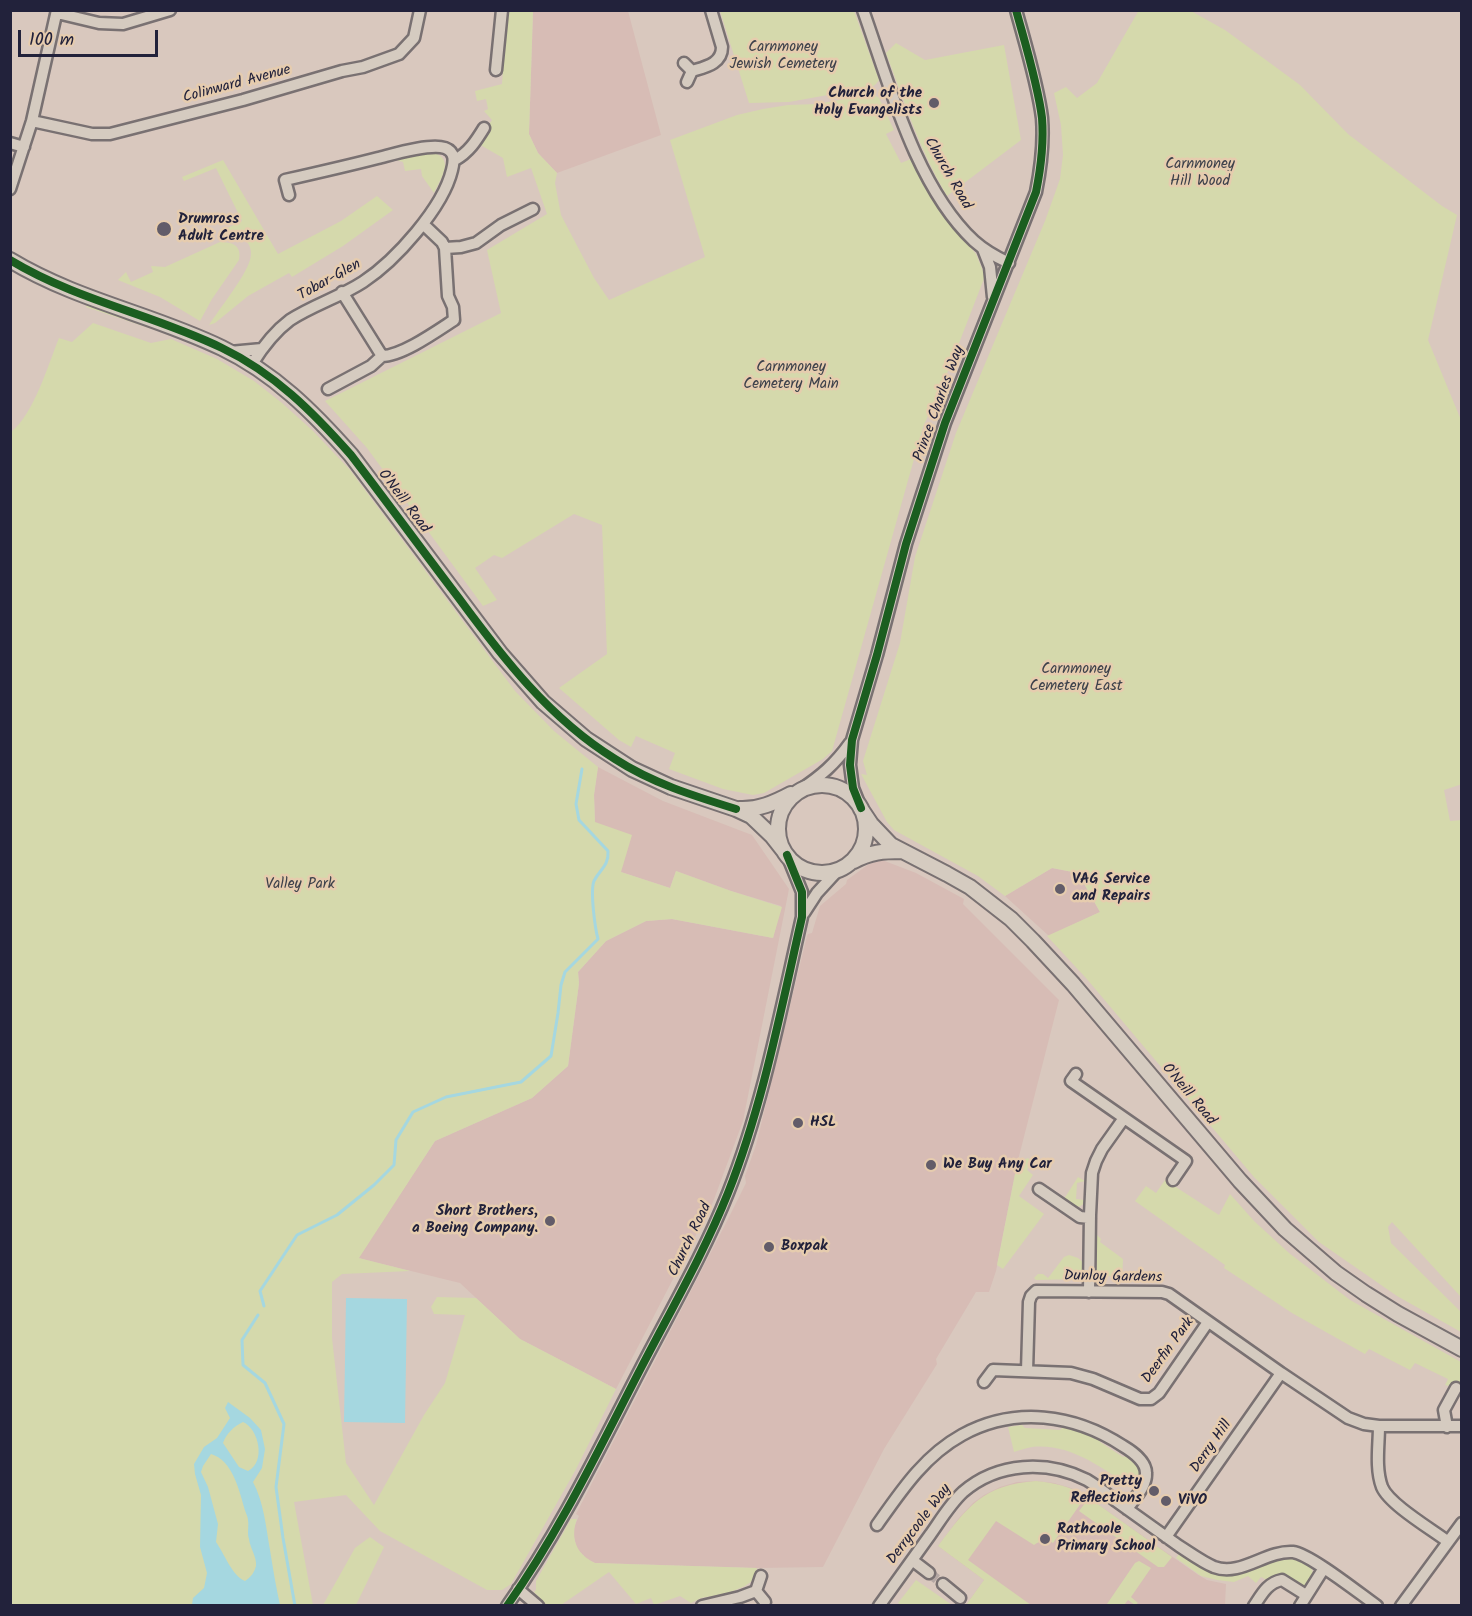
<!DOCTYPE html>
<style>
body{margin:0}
#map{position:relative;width:1472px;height:1616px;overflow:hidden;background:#d9c8be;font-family:Kalam,sans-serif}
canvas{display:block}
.frame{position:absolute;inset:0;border:12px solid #22223b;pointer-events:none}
.scale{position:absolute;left:18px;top:30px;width:140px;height:27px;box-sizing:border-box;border:3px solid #22223b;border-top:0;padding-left:8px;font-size:18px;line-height:21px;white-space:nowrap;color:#22223b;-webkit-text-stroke:4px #e6ccae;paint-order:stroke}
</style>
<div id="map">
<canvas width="1472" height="1616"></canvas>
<div class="frame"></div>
<div class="scale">100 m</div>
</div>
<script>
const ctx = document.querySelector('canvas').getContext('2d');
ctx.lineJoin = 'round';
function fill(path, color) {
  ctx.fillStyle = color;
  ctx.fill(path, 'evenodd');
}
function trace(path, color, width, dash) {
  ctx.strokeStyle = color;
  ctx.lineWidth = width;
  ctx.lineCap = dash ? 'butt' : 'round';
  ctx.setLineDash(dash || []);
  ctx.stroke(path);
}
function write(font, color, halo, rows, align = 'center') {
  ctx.font = font + ' Kalam,sans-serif';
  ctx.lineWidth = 5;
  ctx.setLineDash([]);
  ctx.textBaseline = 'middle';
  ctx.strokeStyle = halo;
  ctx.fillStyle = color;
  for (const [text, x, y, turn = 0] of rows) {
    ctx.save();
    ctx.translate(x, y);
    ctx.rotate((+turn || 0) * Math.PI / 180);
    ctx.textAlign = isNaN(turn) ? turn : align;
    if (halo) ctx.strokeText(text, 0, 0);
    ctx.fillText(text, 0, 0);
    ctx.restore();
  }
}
fill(new Path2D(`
 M533 11H628L661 135 557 173 538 153 529 134Z
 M598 767 663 801 752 835 789 889 743 1121 713 1202 616 1389 520 1339 460 1283 358 1258 435 1141 532 1098 568 1066 579 983 578 972 606 941 646 921 672 919 773 938 781 906 731 891 676 871 670 888 621 872 595 822 594 795Z
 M882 860 916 873 964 899 963 904 1059 1000 1017 1164 996 1271 989 1292H976L936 1359 937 1364 884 1449 823 1567 757 1568 595 1563 587 1559 577 1549 573 1533 574 1527 579 1516 576 1514 727 1221 746 1183 745 1176 756 1145 807 936 808 934 812 933 820 906 846 884 847 880 869 864Z
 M1052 868 1078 873 1100 912 1049 936 1005 896Z
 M1036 1481 1054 1483 1071 1488 1083 1494 1197 1574 1207 1580 1226 1584 1225 1605H966L984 1580 938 1546 959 1518 973 1503 984 1495 1000 1487 1017 1482Z`), '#d7bcb5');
fill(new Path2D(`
 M1139 10 1191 11 1225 30 1300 85 1348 134 1442 206 1457 215 1428 340 1461 420 1462 784 1444 790 1450 821 1462 820 1461 1297 1392 1222 1388 1227 1391 1243 1461 1312V1332L1397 1296 1319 1242 1254 1177 1086 978 1047 936 1100 912 1078 873 1052 868 1005 896 978 876 894 830 887 822 861 774 867 775 863 761 900 643 915 557 956 433 1045 221 1060 179 1063 155 1061 125 1054 93 1066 87 1077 98 1097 83Z
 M507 11H533L529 134 538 153 557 173 555 183 561 215 594 278 609 300 705 257 670 140 737 115 763 109 788 105 817 104 873 94 879 98 894 130 886 134 901 163 911 159 939 209 976 254 985 276 949 369 923 427 832 751 823 759 764 793 753 795 723 789 669 769 675 753 636 736 631 747 619 740 559 688 607 654 602 525 574 514 502 558 494 555 475 568 497 600 483 606 367 448 325 401 501 313 487 250 547 214 531 168 507 177 503 158 477 143 492 120 484 111 488 109 486 99 477 101 475 91 502 84Z
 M720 11H854L879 80 876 84 872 87 789 102 749 103Z
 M896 43 925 60 1004 45 1021 140 947 196C920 151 904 101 886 53Z
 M429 152C457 156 441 178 434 193L422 176 421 169 405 171 403 162 393 159Z
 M223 160 278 254 341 221 377 196 393 210 343 246 292 277 289 273 248 296 215 323 209 325C220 308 245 277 250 260 256 241 236 231 221 231L242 221 216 168 184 181 182 177Z
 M220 242C233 242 242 246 239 260L212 299 200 321 160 297 118 280 126 272 131 282 153 272 151 266 165 267Z
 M87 305H89L153 326 155 330 86 307Z
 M93 323 151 343 171 339 217 359 254 381 282 403 313 431 350 470 515 691 554 731 598 767 594 795 595 822 632 835 621 872 670 888 676 871 731 891 782 907 773 938 672 919 646 921 606 941 578 972 579 983 568 1066 532 1098 435 1141 359 1258 410 1271 342 1274 332 1282V1338L346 1463 374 1505 424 1415 445 1383 465 1315 434 1314 431 1307 437 1297 476 1298 520 1339 616 1389 575 1471 511 1584 502 1590H487L380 1531 346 1495 294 1502 313 1605 11 1606V432C34 414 48 365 59 338L72 342Z
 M1028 1158 1032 1161 1027 1170 1033 1175 1019 1196 1044 1214 1003 1269 997 1265 1017 1164 1018 1162Z
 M1078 1177 1085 1181 1077 1183 1076 1199 1084 1200C1084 1206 1079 1207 1075 1207L1064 1199Z
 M1165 1180 1219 1215 1230 1194 1254 1221 1289 1253 1350 1300 1461 1362V1394V1386L1457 1384 1450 1386 1445 1385 1448 1379 1415 1363 1410 1370 1369 1349 1365 1354 1292 1313 1224 1268 1225 1265 1135 1201 1146 1186 1156 1193Z
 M1097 1235 1101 1239 1100 1242 1123 1259 1122 1281H1118L1117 1276H1101L1100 1280H1096Z
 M1069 1255 1078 1258 1084 1263 1083 1279 1036 1280 1034 1278 1038 1274H1043L1048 1278 1064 1257Z
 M1022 1425 1025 1428 1060 1430 1063 1427 1079 1431 1099 1438 1100 1442 1123 1457 1126 1456C1132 1462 1144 1470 1139 1480 1137 1483 1134 1485 1131 1487 1102 1468 1070 1443 1032 1447 1026 1448 1020 1450 1014 1452L1008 1427Z
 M1036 1481C1054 1483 1070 1486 1086 1496L1053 1543C1048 1539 1039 1541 1034 1545L996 1521 968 1560 1031 1605H966L984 1580 938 1546C968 1506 983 1485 1036 1481Z
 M1089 1498 1172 1557 1164 1567H1158L1079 1511Z
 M571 1519H577C570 1538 576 1554 595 1563L757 1568 752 1581 745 1586 728 1593 701 1598 691 1603 680 1596 654 1605 651 1598 636 1604 609 1572 561 1605H547L534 1592 536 1590V1581Z
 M370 1537 384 1547 356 1605H323L355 1548Z
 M1183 1553C1196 1563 1211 1575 1229 1575 1254 1574 1273 1550 1301 1560 1308 1563 1311 1566 1313 1573L1303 1588 1269 1581 1261 1577 1256 1583 1248 1576 1234 1582 1217 1580 1201 1576 1176 1558 1179 1554Z
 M1139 1561 1151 1568 1131 1597 1138 1603 1135 1605 1128 1600 1124 1605H1110L1107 1604 1135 1563Z
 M916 1580 952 1605 904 1606 898 1603Z`), '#d5d9ac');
fill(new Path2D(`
 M346 1298 407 1299 405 1423 344 1422Z
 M228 1402 250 1418 261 1430 265 1449 262 1468 253 1482C264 1503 266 1527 270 1550 273 1569 276 1587 280 1605H192L193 1598 204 1588 207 1573 200 1547 201 1495 195 1474 194 1464 204 1447 217 1438 230 1418 225 1408ZM243 1422C259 1429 266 1462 248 1471L239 1467 223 1443C226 1434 234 1426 243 1422ZM211 1454C232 1460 239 1489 244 1507 245 1512 248 1516 248 1520 249 1527 247 1533 249 1539 250 1548 257 1557 256 1566 254 1573 251 1577 245 1581 232 1576 224 1553 216 1542L218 1524 208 1487 201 1472 203 1466Z`), '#a5d7e0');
trace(new Path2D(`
 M264 1306 260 1291 297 1235 337 1215 374 1185 394 1165 396 1140 413 1112 446 1097 521 1082 551 1056 558 1013 561 985 565 972 598 939C595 928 590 891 594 881 600 869 609 866 608 851L579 820 576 804 582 769
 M258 1315 242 1340 243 1365 265 1383 284 1424 276 1487 283 1538 295 1606`), '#a5d7e0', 3);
trace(new Path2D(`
 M929 1573 943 1584`), '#b4a7a4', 10, [10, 5]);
const minor = new Path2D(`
 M863 10C889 83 916 187 974 241 984 250 996 257 1009 263
 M57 13 99 23 123 24 170 10
 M684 63 692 71 687 82
 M496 70 502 10
 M692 71C705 67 722 64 722 47L711 10
 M32 121 92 134H110L243 100 342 71 363 67 399 54 414 38 420 10
 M10 143 24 147
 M455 160C469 152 476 141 484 128
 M10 189 32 121 57 10
 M445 248 461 247 476 243 501 225 533 209
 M983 249 990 267 993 297
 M342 292 382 356C402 356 437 331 454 320L453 307 448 296 445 248 442 242 423 224
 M230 352 262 349
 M252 364C262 348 274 332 290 320 313 305 340 297 363 282 395 261 443 208 452 170 454 162 456 152 445 148 430 143 394 154 378 158 347 166 316 173 285 180L289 195
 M328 389 371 366 382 356
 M800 790C821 776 835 764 850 743
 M861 808 853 788 850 765 852 740 877 655 906 544 945 423 1036 192C1041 167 1044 143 1042 118 1038 85 1025 43 1016 10
 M804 913 817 893 839 869
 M1076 1074 1071 1081 1186 1161 1173 1180
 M1039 1189 1080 1217 1090 1218
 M1089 1292 1090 1215 1092 1173 1096 1161 1102 1149 1124 1118
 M1027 1371 1029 1302 1031 1296 1036 1291 1162 1292 1169 1294 1281 1373 1348 1418 1364 1424 1379 1426H1462
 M984 1382 993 1370 1071 1373 1093 1379 1140 1399H1151L1159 1393 1208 1322
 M1379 1426C1379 1445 1375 1468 1382 1487 1389 1504 1431 1529 1447 1541
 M1447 1427 1444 1410 1456 1388
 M877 1525C901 1491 924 1456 962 1435 1015 1406 1074 1414 1123 1446 1133 1452 1146 1461 1146 1473 1147 1486 1134 1499 1127 1509
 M1166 1537 1281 1373
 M912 1560 929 1573
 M761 1576 756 1591 765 1602
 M943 1584 960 1598
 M518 1589 538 1606
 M507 1606C560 1531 599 1449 641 1368 671 1310 704 1253 728 1193 763 1105 781 1009 802 917V892L787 855
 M702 1606 740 1597 756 1591
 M879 1606C896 1582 913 1559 930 1535 940 1521 950 1504 963 1492 998 1462 1047 1460 1087 1480 1097 1486 1107 1494 1116 1501 1137 1516 1158 1531 1179 1546 1190 1553 1202 1562 1214 1567 1241 1577 1266 1550 1293 1552 1310 1554 1360 1594 1377 1606
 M1254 1606C1262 1594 1267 1583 1282 1580L1306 1595
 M1300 1606 1324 1568
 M1401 1606 1462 1523`);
const major = new Path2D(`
 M10 260C78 301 152 314 222 348 274 373 313 412 351 455L500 653 543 702 586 739 632 769 671 787 736 809 751 816 772 836 783 850
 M778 829a44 44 0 1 1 88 0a44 44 0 1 1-88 0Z
 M739 809C758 810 774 803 791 794
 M861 809 871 824 891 845 947 874 970 887 1011 919 1033 941 1073 984 1240 1181 1285 1229 1336 1273 1366 1294 1398 1314 1462 1349
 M854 861C870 852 884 851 901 851`);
trace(minor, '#797172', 15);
trace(major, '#797172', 18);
trace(minor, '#d5cbc0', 10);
trace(major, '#d5cbc0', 14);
trace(new Path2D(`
 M10 260C78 301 152 314 222 348 274 373 313 412 351 455 387 502 422 550 458 597 503 658 549 718 615 759 652 783 694 796 736 809
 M861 808 853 788 850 765 852 740 877 655 906 544 945 423 1036 192C1041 167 1044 143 1042 118 1038 85 1025 43 1016 10
 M507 1606C560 1531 599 1449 641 1368 671 1310 704 1253 728 1193 763 1105 781 1009 802 917V892L787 855`), '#1b5e20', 8);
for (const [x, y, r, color] of [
 [934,103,6,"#625c69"],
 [164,229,8,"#625c69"],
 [1060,889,6,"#625c69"],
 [798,1123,6,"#625c69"],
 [931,1165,6,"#625c69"],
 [550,1221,6,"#625c69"],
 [769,1247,6,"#625c69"],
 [1154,1491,6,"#625c69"],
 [1166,1501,6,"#625c69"],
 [1045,1539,6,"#625c69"]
]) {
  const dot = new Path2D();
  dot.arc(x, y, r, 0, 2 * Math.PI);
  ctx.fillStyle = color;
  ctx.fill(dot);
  trace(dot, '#e6ccae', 2);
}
write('15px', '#3c404a', '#e6ccae', [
 ["Carnmoney",783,48],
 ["Jewish Cemetery",783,65],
 ["Carnmoney",1200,165],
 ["Hill Wood",1200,182],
 ["Carnmoney",791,368],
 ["Cemetery Main",791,385],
 ["Carnmoney",1076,670],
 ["Cemetery East",1076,687],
 ["Valley Park",300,885]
]);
write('15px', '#22223b', '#e6ccae', [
 ["Colinward Avenue",237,85,-15],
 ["Church Road",947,174,60],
 ["Tobar-Glen",330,281,-29],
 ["Prince Charles Way",940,404,-70],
 ["O'Neill Road",403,502,53],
 ["O'Neill Road",1188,1095,50],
 ["Church Road",691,1240,-64],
 ["Dunloy Gardens",1113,1278,1],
 ["Deerfin Park",1169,1351,-54],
 ["Derry Hill",1212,1447,-55],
 ["Derrycoole Way",920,1525,-53]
]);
write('bold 15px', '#22223b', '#e6ccae', [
 ["Church of the",922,94,"right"],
 ["Holy Evangelists",922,111,"right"],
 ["Drumross",178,220],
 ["Adult Centre",178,237],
 ["VAG Service",1072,880],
 ["and Repairs",1072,897],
 ["HSL",810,1123],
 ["We Buy Any Car",943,1165],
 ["Short Brothers,",538,1212,"right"],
 ["a Boeing Company.",538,1229,"right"],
 ["Boxpak",781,1247],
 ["Pretty",1142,1482,"right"],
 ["Reflections",1142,1499,"right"],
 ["ViVO",1178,1501],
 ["Rathcoole",1057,1530],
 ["Primary School",1057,1547]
], 'left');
</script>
